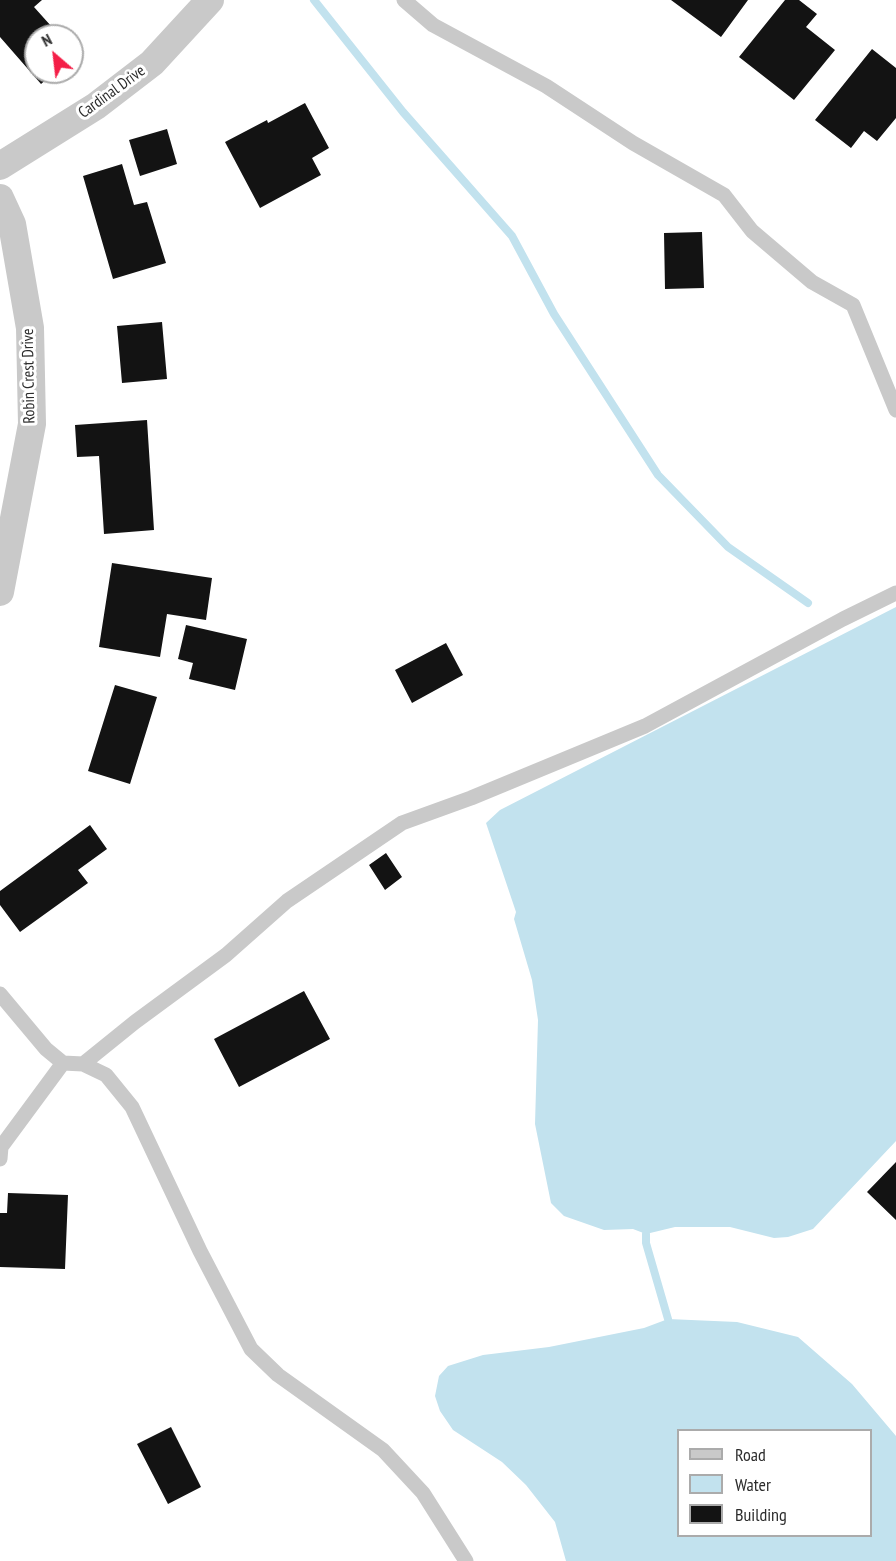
<!DOCTYPE html>
<style>
body{margin:0}
#map{position:relative;width:896px;height:1561px;overflow:hidden;background:#fff;font-family:"PT Sans Narrow",sans-serif}
canvas{display:block}
.legend{position:absolute;left:677px;top:1429px;width:195px;height:108px;box-sizing:border-box;background:#fff;border:2px solid #ababab;margin:0;padding:8px 10px;list-style:none;font-size:18px;color:#2c2c2c}
.legend li{display:flex;align-items:center;gap:12px;height:30px}
.legend b{width:30px;border:2px solid #ababab}
.north{position:absolute;left:24px;top:24px;width:60px;height:60px;box-sizing:border-box;background:#fff;border:2px solid #ababab;border-radius:50%;rotate:332deg;font-size:16px;font-weight:700;line-height:24px;text-align:center;color:#2c2c2c}
.north::after{content:'';display:block;margin:auto;width:21px;height:27px;background:#f41e47;clip-path:polygon(50% 0,100% 100%,50% 72%,0 100%)}
</style>
<div id="map">
<canvas width="896" height="1561"></canvas>
<ul class="legend">
<li><b style="height:8px;background:#c9c9c9"></b>Road</li>
<li><b style="height:16px;background:#c2e2ee"></b>Water</li>
<li><b style="height:16px;background:#131313"></b>Building</li>
</ul>
<div class="north">N</div>
</div>
<script>
const ctx = document.querySelector('canvas').getContext('2d');
ctx.lineJoin = 'round';
function fill(path, color) {
  ctx.fillStyle = color;
  ctx.fill(path, 'evenodd');
}
function trace(path, color, width, dash) {
  ctx.strokeStyle = color;
  ctx.lineWidth = width;
  ctx.lineCap = dash ? 'butt' : 'round';
  ctx.setLineDash(dash || []);
  ctx.stroke(path);
}
function write(font, color, halo, rows, align = 'center') {
  ctx.font = font + ' "PT Sans Narrow",sans-serif';
  ctx.lineWidth = 6;
  ctx.setLineDash([]);
  ctx.textBaseline = 'middle';
  ctx.strokeStyle = halo;
  ctx.fillStyle = color;
  for (const [text, x, y, turn = 0] of rows) {
    ctx.save();
    ctx.translate(x, y);
    ctx.rotate((+turn || 0) * Math.PI / 180);
    ctx.textAlign = isNaN(turn) ? turn : align;
    if (halo) ctx.strokeText(text, 0, 0);
    ctx.fillText(text, 0, 0);
    ctx.restore();
  }
}
fill(new Path2D(`
 M896 607V1141L813 1229 788 1237 774 1238 730 1227H675L646 1234 633 1229 604 1230 564 1216 551 1203 535 1124 538 1020 532 980 514 919 516 912 486 823 500 810Z
 M668 1319 737 1322 798 1337 852 1384 896 1436V1561H566L555 1522 526 1485 502 1462 453 1430 440 1411 435 1396 439 1376 448 1366 483 1355 549 1347 644 1328ZM678 1430H870V1536H678Z`), '#c2e2ee');
trace(new Path2D(`
 M314 0 403 112 512 236 554 314 658 475 728 547 808 603
 M646 1234V1243L668 1319`), '#c2e2ee', 8);
fill(new Path2D(`
 M0 0H42L34 7 60 36H36V72H55L41 84 0 37Z
 M671 0H748L721 37Z
 M785 0H799L817 14 806 27 835 50 794 100 739 57Z
 M872 49 896 68V118L877 141 864 131 851 148 815 120Z
 M305 103 329 148 312 158 321 175 260 208 225 142 267 120 268 123Z
 M167 129 177 164 140 176 129 140Z
 M122 164 134 205 147 202 166 263 113 279 83 176Z
 M702 232 704 288 665 289 664 233Z
 M162 322 167 379 122 383 117 326Z
 M147 420 154 530 104 534 99 456 77 457 75 425Z
 M112 563 212 578 206 620 167 614 160 657 99 647Z
 M186 625 247 639 235 690 189 679 193 663 178 659Z
 M446 643 463 675 412 703 395 670Z
 M115 685 157 697 130 784 88 771Z
 M90 825 107 849 78 870 88 883 20 932 0 905V891Z
 M386 853 402 877 385 890 369 865Z
 M304 991 330 1039 239 1087 214 1039Z
 M896 1162V1220L867 1192Z
 M8 1193 68 1195 65 1269 0 1267V1213H7Z
 M171 1427 201 1487 168 1504 137 1444Z`), '#131313');
trace(new Path2D(`
 M404 0 433 25 546 86 633 143 724 195 752 231 812 282 853 305 896 410
 M0 994 46 1049 63 1063
 M83 1064 135 1022 226 955 287 901 402 823 471 798 645 726 843 619 896 593
 M0 1159 1 1147 63 1063 83 1064 106 1075 132 1107 200 1251 251 1349 278 1375 383 1450 423 1493 466 1561`), '#c9c9c9', 15);
trace(new Path2D(`
 M0 166 96 106 152 63 210 0
 M0 198 12 224 30 328 32 424 0 592`), '#c9c9c9', 28);
write('16px', '#2c2c2c', '#fff', [
 ["Cardinal Drive",112,92,-36],
 ["Robin Crest Drive",29,376,-91]
]);
</script>
